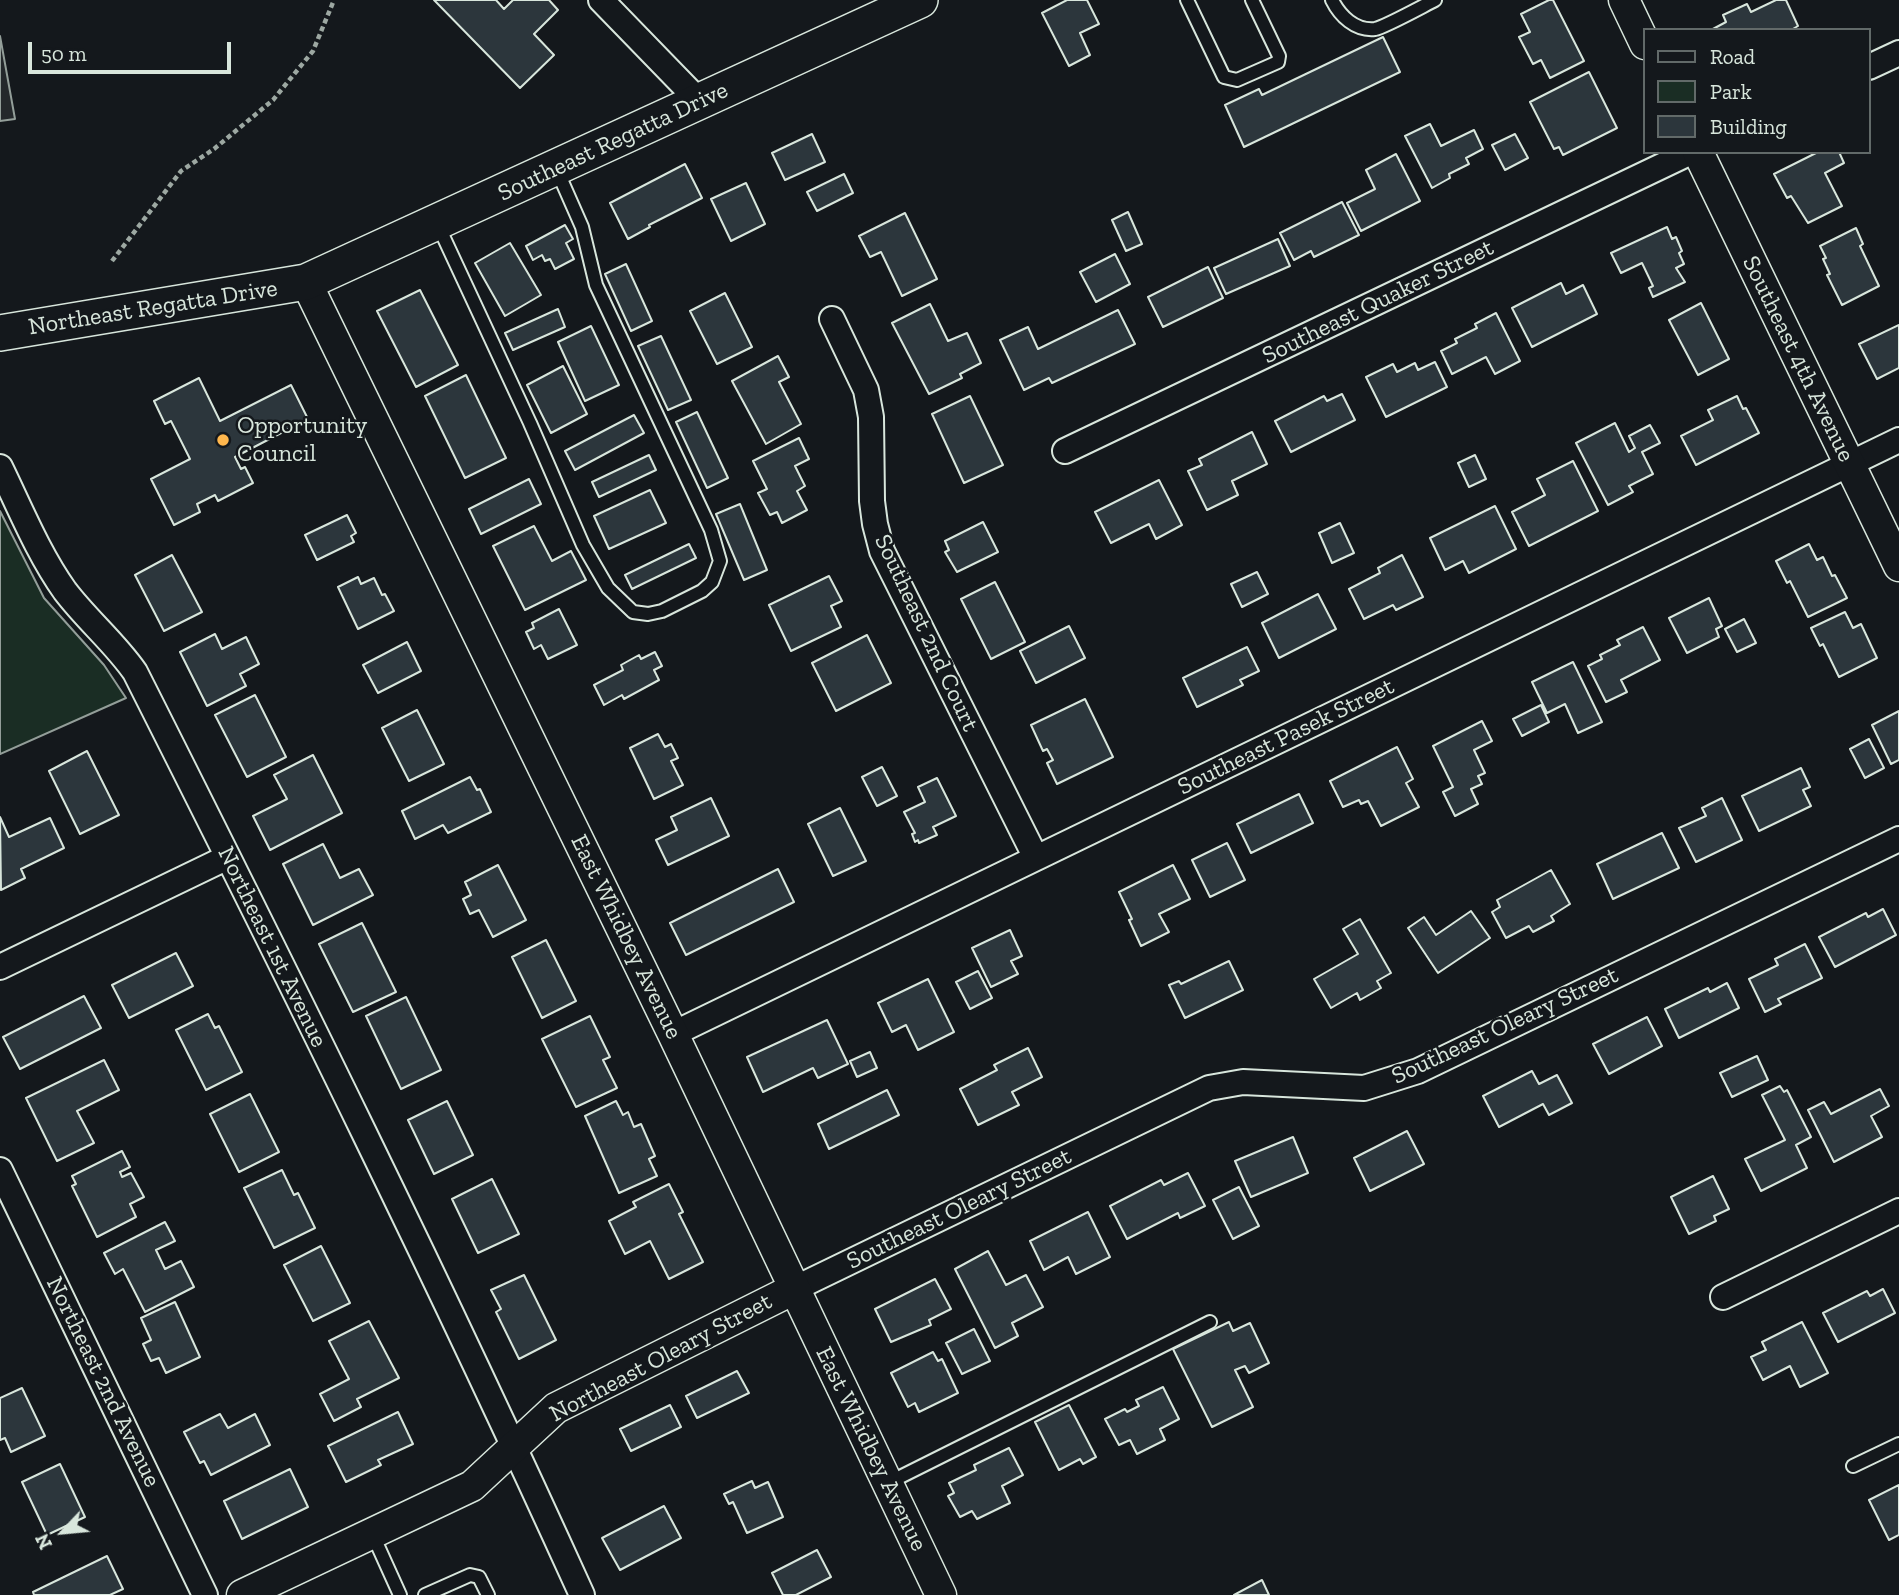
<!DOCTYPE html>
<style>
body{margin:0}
#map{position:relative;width:1899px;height:1595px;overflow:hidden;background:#14181c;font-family:"Zilla Slab",serif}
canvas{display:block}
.legend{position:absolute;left:1643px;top:28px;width:228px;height:126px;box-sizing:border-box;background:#14181c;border:2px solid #626a69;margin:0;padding:9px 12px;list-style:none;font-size:21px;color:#d8e6dc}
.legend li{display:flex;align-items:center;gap:14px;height:35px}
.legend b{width:35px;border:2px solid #626a69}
.north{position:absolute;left:28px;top:1497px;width:70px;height:70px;-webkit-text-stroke:5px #14181c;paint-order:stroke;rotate:244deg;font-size:19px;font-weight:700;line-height:28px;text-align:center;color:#d8e6dc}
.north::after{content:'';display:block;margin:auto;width:24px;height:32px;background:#d8e6dc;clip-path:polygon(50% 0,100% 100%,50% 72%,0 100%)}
.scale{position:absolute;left:28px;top:42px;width:203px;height:32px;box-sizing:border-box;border:4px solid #d8e6dc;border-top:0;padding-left:9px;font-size:21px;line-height:24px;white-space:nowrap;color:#d8e6dc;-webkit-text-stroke:5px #14181c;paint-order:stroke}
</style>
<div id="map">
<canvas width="1899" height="1595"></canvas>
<ul class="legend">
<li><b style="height:9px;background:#14181c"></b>Road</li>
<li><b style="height:19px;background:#1a2d24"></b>Park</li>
<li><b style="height:19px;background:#2c363c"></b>Building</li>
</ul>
<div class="north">N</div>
<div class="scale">50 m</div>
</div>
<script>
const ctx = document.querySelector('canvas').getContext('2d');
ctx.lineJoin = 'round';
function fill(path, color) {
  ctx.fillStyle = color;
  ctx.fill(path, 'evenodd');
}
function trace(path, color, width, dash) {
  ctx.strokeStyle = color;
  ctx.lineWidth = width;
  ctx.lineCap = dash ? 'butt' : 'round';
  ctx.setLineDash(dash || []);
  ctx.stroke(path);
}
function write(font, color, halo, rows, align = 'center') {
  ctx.font = font + ' "Zilla Slab",serif';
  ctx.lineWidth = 5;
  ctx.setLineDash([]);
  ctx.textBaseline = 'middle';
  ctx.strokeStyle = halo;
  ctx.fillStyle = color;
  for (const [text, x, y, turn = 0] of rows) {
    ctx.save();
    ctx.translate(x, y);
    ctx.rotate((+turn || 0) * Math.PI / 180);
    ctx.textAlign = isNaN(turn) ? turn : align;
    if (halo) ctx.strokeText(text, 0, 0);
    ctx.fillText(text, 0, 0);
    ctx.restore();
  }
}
const green = new Path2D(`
 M0 511 44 598 104 665 126 698 0 754Z`);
fill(green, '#1a2d24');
trace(green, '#939e99', 2);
const parking = new Path2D(`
 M0 36 15 119 0 121Z`);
fill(parking, '#24282b');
trace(parking, '#939e99', 2);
const building = new Path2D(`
 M434 0H496L504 9 513 0H549L558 10 534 34 554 55 520 88Z
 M1067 0H1087L1099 24 1080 33 1090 55 1069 66 1042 13Z
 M1549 0H1553L1584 61 1550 78 1541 60 1533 64 1519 37 1530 32 1521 14Z
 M1776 0H1786L1798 26 1791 30H1711L1726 22 1723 15 1747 4 1751 12Z
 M1383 37 1400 72 1244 147 1225 105 1259 89 1262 95Z
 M1589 72 1617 128 1563 155 1559 147 1554 149 1530 102Z
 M1430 124 1441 146 1474 130 1483 149 1466 158 1469 164 1449 174 1450 178 1432 188 1405 136Z
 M812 134 825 162 785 180 772 153Z
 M1515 134 1528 158 1505 170 1492 145Z
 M1818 152H1839L1844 163 1825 173 1842 206 1808 223 1791 196 1787 198 1774 174Z
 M1396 154 1420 201 1361 231 1347 203 1375 189 1366 170Z
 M685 164 702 198 649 225 650 227 628 239 610 203Z
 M844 174 853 193 817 211 807 192Z
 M746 183 765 224 731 241 711 199Z
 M1342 202 1359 235 1314 257 1311 251 1294 260 1280 233Z
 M1128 212 1142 244 1126 251 1112 220Z
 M905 213 937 279 902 296 881 252 870 257 859 236Z
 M565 225 573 239 566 243 574 259 555 269 550 259 545 261 542 255 533 260 526 246Z
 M1667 227 1672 239 1676 237 1682 251 1679 253 1684 264 1676 268 1685 282 1653 297 1649 288 1653 286 1642 263 1621 273 1611 253Z
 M1856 228 1863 244 1860 246 1879 286 1842 305 1827 275 1830 274 1823 259 1826 258 1820 246Z
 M1278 239 1290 266 1226 294 1214 268Z
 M510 243 541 295 505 316 475 263Z
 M1115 254 1130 284 1096 302 1080 272Z
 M626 264 652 321 631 331 605 274Z
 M1208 267 1223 298 1163 327 1148 297Z
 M1561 283 1566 294 1583 285 1597 314 1532 347 1512 308Z
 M420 290 458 365 416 387 377 311Z
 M725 293 752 347 717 364 690 311Z
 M1701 303 1729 359 1698 375 1669 320Z
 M930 304 948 341 967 333 981 363 960 374 962 378 929 394 892 323Z
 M558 309 565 327 513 350 505 333Z
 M1118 310 1135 344 1052 383 1049 378 1024 390 1000 340 1028 327 1038 349Z
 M1496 313 1520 361 1495 374 1486 357 1452 374 1441 351 1457 343 1455 339 1477 328 1475 324Z
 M1899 325V368L1877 379 1859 344Z
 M591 326 619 385 585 401 558 342Z
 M661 336 691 400 668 410 638 346Z
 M778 356 789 377 779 382 801 424 766 444 732 381Z
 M1435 362 1447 387 1386 417 1366 377 1393 364 1397 372 1415 363 1418 370Z
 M563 366 587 414 551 433 527 385Z
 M466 375 506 458 465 478 425 396Z
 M199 378 220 421 291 385 308 419 235 457 241 469 245 467 253 483 218 501 215 495 197 504 200 512 174 525 151 479 190 459 171 421 165 424 154 401Z
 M1342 394 1355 420 1291 452 1275 421 1324 396 1327 401Z
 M970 396 1003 465 964 483 932 414Z
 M1737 396 1743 409 1746 408 1759 433 1696 465 1681 436 1713 420 1708 410Z
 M697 412 728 478 707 488 676 422Z
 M634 415 644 433 575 470 565 451Z
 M1615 423 1629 452 1635 448 1629 436 1650 425 1660 443 1642 452 1653 474 1629 486 1633 492 1608 505 1576 443Z
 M1252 432 1267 464 1232 481 1238 495 1207 510 1188 471 1202 465 1199 459Z
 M799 438 809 459 795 466 805 486 797 491 807 510 782 523 777 512 770 515 758 493 767 489 753 461Z
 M649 455 656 470 599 497 592 482Z
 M1475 455 1486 479 1469 487 1458 463Z
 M1573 461 1598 511 1529 546 1512 512 1545 495 1537 479Z
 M529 479 541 504 481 534 469 509Z
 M1159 480 1182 525 1156 539 1149 524 1111 543 1095 512Z
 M650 490 666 523 609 549 594 516Z
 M740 504 767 570 744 580 716 514Z
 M1495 506 1516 549 1469 573 1463 561 1445 570 1430 538Z
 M347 515 356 533 351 536 354 542 317 560 305 535Z
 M983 522 998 552 957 572 945 552 949 550 945 541Z
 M1340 523 1354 553 1332 563 1319 533Z
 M534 526 552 561 571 551 586 580 525 610 493 546Z
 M689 544 696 558 632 589 625 575Z
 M1809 544 1817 560 1823 557 1832 576 1835 575 1847 598 1808 617 1790 581 1787 583 1776 561Z
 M172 555 202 612 164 631 135 575Z
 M1402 555 1423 597 1396 610 1393 605 1364 619 1349 589 1380 573 1378 568Z
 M1257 572 1268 594 1242 607 1231 584Z
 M829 576 842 601 831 606 841 627 791 651 769 605Z
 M358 577 361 584 374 578 382 595 385 594 394 611 358 629 338 587Z
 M995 582 1025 642 991 659 961 599Z
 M1318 594 1336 629 1279 658 1262 623Z
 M1709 598 1722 626 1716 629 1719 637 1687 653 1669 618Z
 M559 609 577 645 548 659 541 645 534 649 526 632 534 628 532 623Z
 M1845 612 1853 628 1861 624 1877 658 1839 677 1823 644 1820 646 1811 628Z
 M1744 619 1756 643 1737 652 1725 629Z
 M1069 626 1085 658 1036 683 1020 651Z
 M1643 627 1660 660 1621 680 1627 692 1606 702 1588 666 1602 659 1600 655 1620 645 1617 640Z
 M215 634 222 649 246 637 259 664 240 674 246 686 207 706 180 652Z
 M867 635 891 683 836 711 812 663Z
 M407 642 421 671 378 693 363 665Z
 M1247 647 1259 671 1240 680 1243 685 1197 707 1183 678Z
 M655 652 662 666 654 670 659 680 624 699 622 695 604 705 594 685 623 670 621 665 639 655 641 659Z
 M1573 662 1602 722 1578 733 1565 704 1547 713 1532 682Z
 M255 695 286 757 247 777 215 715Z
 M1085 699 1113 757 1057 784 1047 763 1053 760 1047 749 1043 751 1031 725Z
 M1541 705 1549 722 1522 736 1513 719Z
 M417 710 444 764 409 781 382 728Z
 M1899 711V760L1891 764 1872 725Z
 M1482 721 1492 741 1474 750 1485 773 1478 776 1482 784 1471 789 1478 804 1455 816 1443 792 1453 787 1433 746Z
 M658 734 665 747 671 744 678 758 671 761 683 785 654 799 630 748Z
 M1869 739 1884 768 1865 778 1850 749Z
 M1397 747 1413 779 1406 783 1419 807 1381 826 1368 801 1361 804 1359 800 1343 807 1330 781Z
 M87 751 119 815 80 834 49 771Z
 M313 755 342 813 270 850 253 816 287 799 274 775Z
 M882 767 897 796 877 806 862 777Z
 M1801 768 1810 787 1803 790 1811 806 1759 831 1742 796Z
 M470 777 477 790 480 789 491 812 448 833 443 825 415 839 402 811Z
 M937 778 956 816 933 827 937 835 919 843 918 840 915 842 912 834 915 833 904 812 925 802 918 787Z
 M1299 794 1313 823 1251 853 1237 824Z
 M711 798 729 836 668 865 656 840 677 830 671 817Z
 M1722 798 1742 840 1696 862 1679 828 1706 816 1702 808Z
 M840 808 866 861 833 876 808 824Z
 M0 817 9 837 50 818 64 848 21 869 25 878 1 890Z
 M1662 833 1679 868 1613 899 1597 864Z
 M1227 843 1245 880 1210 897 1192 860Z
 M323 844 340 878 359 869 373 895 313 925 283 864Z
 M498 865 526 920 493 937 479 910 470 914 463 899 471 895 465 882Z
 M1173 865 1190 899 1159 914 1169 932 1141 946 1129 920 1132 919 1119 892Z
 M778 869 794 902 686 955 670 923Z
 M1551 870 1570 904 1551 916 1554 921 1533 932 1529 926 1506 938 1492 912 1500 907 1497 900Z
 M1883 909 1896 935 1835 967 1819 937 1866 913 1868 917Z
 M1471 911 1490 938 1438 973 1408 928 1424 917 1436 935Z
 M1360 919 1391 973 1377 981 1381 988 1360 1000 1357 993 1331 1008 1314 979 1358 954 1343 929Z
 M362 923 396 992 353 1012 319 944Z
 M1010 930 1022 956 1011 961 1018 974 991 987 972 948Z
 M546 940 576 1001 542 1018 512 957Z
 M1805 944 1822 978 1778 999 1781 1004 1765 1012 1749 979 1778 965 1775 959Z
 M176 953 193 986 129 1018 112 985Z
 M1229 961 1243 990 1185 1018 1169 985 1179 981 1181 984Z
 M978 971 992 998 970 1009 956 982Z
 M928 979 954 1032 918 1050 906 1025 892 1032 878 1003Z
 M1727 983 1739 1008 1679 1038 1665 1009 1708 988 1710 992Z
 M84 996 101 1028 20 1069 3 1037Z
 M406 997 441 1070 401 1089 366 1016Z
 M208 1014 215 1028 219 1026 242 1072 206 1090 176 1030Z
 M590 1016 610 1057 603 1060 617 1088 576 1107 542 1039Z
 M1647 1017 1662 1046 1609 1074 1593 1044Z
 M827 1020 848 1064 818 1078 813 1068 763 1092 747 1057Z
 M1028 1048 1042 1077 1012 1092 1019 1105 978 1125 960 1089 997 1070 994 1065Z
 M870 1052 877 1068 857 1077 850 1061Z
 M1757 1056 1768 1080 1732 1097 1720 1073Z
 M104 1060 119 1090 77 1111 94 1143 57 1161 26 1098Z
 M1532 1071 1539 1084 1557 1075 1572 1103 1549 1115 1543 1104 1499 1127 1483 1096Z
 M1780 1086 1784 1092 1787 1090 1811 1137 1796 1145 1807 1168 1761 1191 1745 1159 1785 1140 1762 1095Z
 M1880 1089 1889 1106 1871 1116 1882 1137 1834 1162 1808 1110 1824 1102 1831 1114Z
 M887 1090 899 1115 829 1149 818 1124Z
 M250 1094 279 1152 239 1172 210 1114Z
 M447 1101 473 1155 434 1174 408 1120Z
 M616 1101 623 1115 628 1112 634 1127 641 1124 655 1156 649 1159 657 1176 619 1193 585 1116Z
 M1407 1131 1424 1164 1370 1191 1354 1158Z
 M1293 1137 1308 1173 1251 1197 1235 1161Z
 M122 1151 130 1167 120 1172 122 1177 131 1173 144 1197 130 1204 136 1217 97 1237 72 1186 76 1184 72 1176Z
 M282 1170 294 1195 298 1193 315 1228 274 1248 244 1188Z
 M1188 1173 1205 1206 1180 1218 1178 1213 1127 1239 1110 1206 1161 1180 1164 1185Z
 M1713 1176 1729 1209 1714 1216 1716 1221 1689 1234 1671 1197Z
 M492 1179 519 1234 478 1253 452 1199Z
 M669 1184 683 1212 679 1214 703 1262 669 1279 650 1241 625 1254 609 1221 636 1207 633 1202Z
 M1239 1187 1259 1226 1233 1239 1213 1200Z
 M1088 1212 1110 1257 1076 1274 1068 1257 1044 1270 1030 1241Z
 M165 1222 175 1241 156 1250 165 1269 181 1261 194 1287 145 1312 123 1269 115 1274 104 1253Z
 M321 1246 350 1303 313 1321 284 1265Z
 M988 1251 1006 1285 1026 1275 1043 1307 1012 1323 1018 1336 995 1348 955 1269Z
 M524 1275 556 1340 519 1359 496 1312 501 1309 491 1290Z
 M935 1279 951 1309 929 1320 931 1325 891 1342 875 1309Z
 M1883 1289 1895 1313 1838 1342 1823 1313 1867 1291 1870 1296Z
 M175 1302 200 1357 166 1373 159 1358 151 1361 143 1344 151 1340 141 1318Z
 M369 1321 399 1378 357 1399 361 1407 334 1421 320 1394 349 1379 329 1341Z
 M1229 1322 1233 1331 1250 1323 1269 1363 1249 1373 1245 1366 1235 1370 1253 1407 1212 1427 1173 1349Z
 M1802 1322 1828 1373 1800 1387 1790 1366 1763 1380 1751 1357 1766 1350 1762 1342Z
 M974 1329 990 1361 962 1374 946 1343Z
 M933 1352 938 1361 942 1359 958 1393 919 1412 915 1403 908 1407 891 1373Z
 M737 1371 749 1393 697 1418 686 1396Z
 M1163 1387 1179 1419 1160 1429 1165 1440 1137 1454 1130 1440 1119 1445 1105 1419 1125 1409 1127 1412 1139 1406 1136 1400Z
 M22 1388 45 1436 11 1452 5 1438 0 1440V1398Z
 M670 1405 681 1427 631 1451 620 1429Z
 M1069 1405 1096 1457 1083 1464 1080 1459 1059 1470 1035 1422Z
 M398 1412 413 1444 378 1460 381 1465 346 1482 328 1446Z
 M220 1414 228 1428 255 1414 270 1445 211 1475 204 1461 200 1463 184 1432Z
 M1009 1448 1023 1475 1002 1486 1010 1503 977 1519 972 1511 960 1517 948 1496 954 1493 949 1483 976 1470 974 1465Z
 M60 1464 85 1517 47 1535 22 1482Z
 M290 1469 308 1507 242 1539 224 1501Z
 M752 1481 755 1488 768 1482 783 1517 747 1533 733 1502 729 1504 724 1494Z
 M1899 1485V1535L1889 1540 1869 1500Z
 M664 1506 681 1538 620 1570 602 1538Z
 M817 1550 831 1577 796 1595H783L772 1573Z
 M107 1556 123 1589 110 1595H34L33 1592Z
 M1262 1580 1269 1595H1234Z`);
fill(building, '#2c363c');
trace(building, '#d8e6dc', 2);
const service = new Path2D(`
 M1187 0 1224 77 1237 80 1278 62 1279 56 1252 0
 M1332 0C1340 16 1355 31 1375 29 1385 27 1423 6 1435 0
 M437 223 530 423 583 545 608 588 633 612 648 614 662 611 702 591 712 582 720 561 711 530 596 285 582 227 556 168
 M1853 1466 1899 1444
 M888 1483 1210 1322
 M372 1533 400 1595
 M425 1595 470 1575 479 1577 488 1595`);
const minor = new Path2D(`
 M601 0 701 103
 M1869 67 1899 53
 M832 319 866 390 871 417 872 501 875 524 882 551 1036 858
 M1065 451 1691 152
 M0 467C20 508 38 553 65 591 87 620 115 643 135 672 289 977 441 1284 582 1595
 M0 967 228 857
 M673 1034 1899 440
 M0 1170 205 1595
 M794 1289 1209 1088 1243 1082 1364 1088 1418 1071 1899 839
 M1723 1297 1899 1211`);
const tertiary = new Path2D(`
 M1624 0 1645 44
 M1698 152 1899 566
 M306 282 673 1034 941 1595
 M242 1595 472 1486 556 1408 794 1289`);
const secondary = new Path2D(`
 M0 333 306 282 920 0`);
trace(service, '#d8e6dc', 16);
trace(minor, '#d8e6dc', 28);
trace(tertiary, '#d8e6dc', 33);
trace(secondary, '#d8e6dc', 38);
trace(new Path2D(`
 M112 261 181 171 214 149 273 100 313 51 334 0`), '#9da8a2', 4.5, [5, 3.5]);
trace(service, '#14181c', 12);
trace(minor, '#14181c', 24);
trace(tertiary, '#14181c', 30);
trace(secondary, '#14181c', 35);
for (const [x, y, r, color] of [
 [223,440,7,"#ffb74d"]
]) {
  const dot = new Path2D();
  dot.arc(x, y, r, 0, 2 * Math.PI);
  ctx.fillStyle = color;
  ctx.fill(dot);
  trace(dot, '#14181c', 2.5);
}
write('24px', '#d8e6dc', '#14181c', [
 ["Southeast Regatta Drive",613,142,-25],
 ["Southeast Quaker Street",1378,302,-26],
 ["Northeast Regatta Drive",153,308,-9],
 ["Southeast 4th Avenue",1798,359,64],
 ["Southeast 2nd Court",926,633,65],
 ["Southeast Pasek Street",1286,737,-26],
 ["East Whidbey Avenue",626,937,64],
 ["Northeast 1st Avenue",272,947,64],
 ["Southeast Oleary Street",1505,1026,-25],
 ["Southeast Oleary Street",959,1209,-26],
 ["Northeast Oleary Street",661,1358,-28],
 ["Northeast 2nd Avenue",103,1382,64],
 ["East Whidbey Avenue",871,1449,64]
]);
write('24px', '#d8e6dc', '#14181c', [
 ["Opportunity",237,426],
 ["Council",237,454]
], 'left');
</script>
